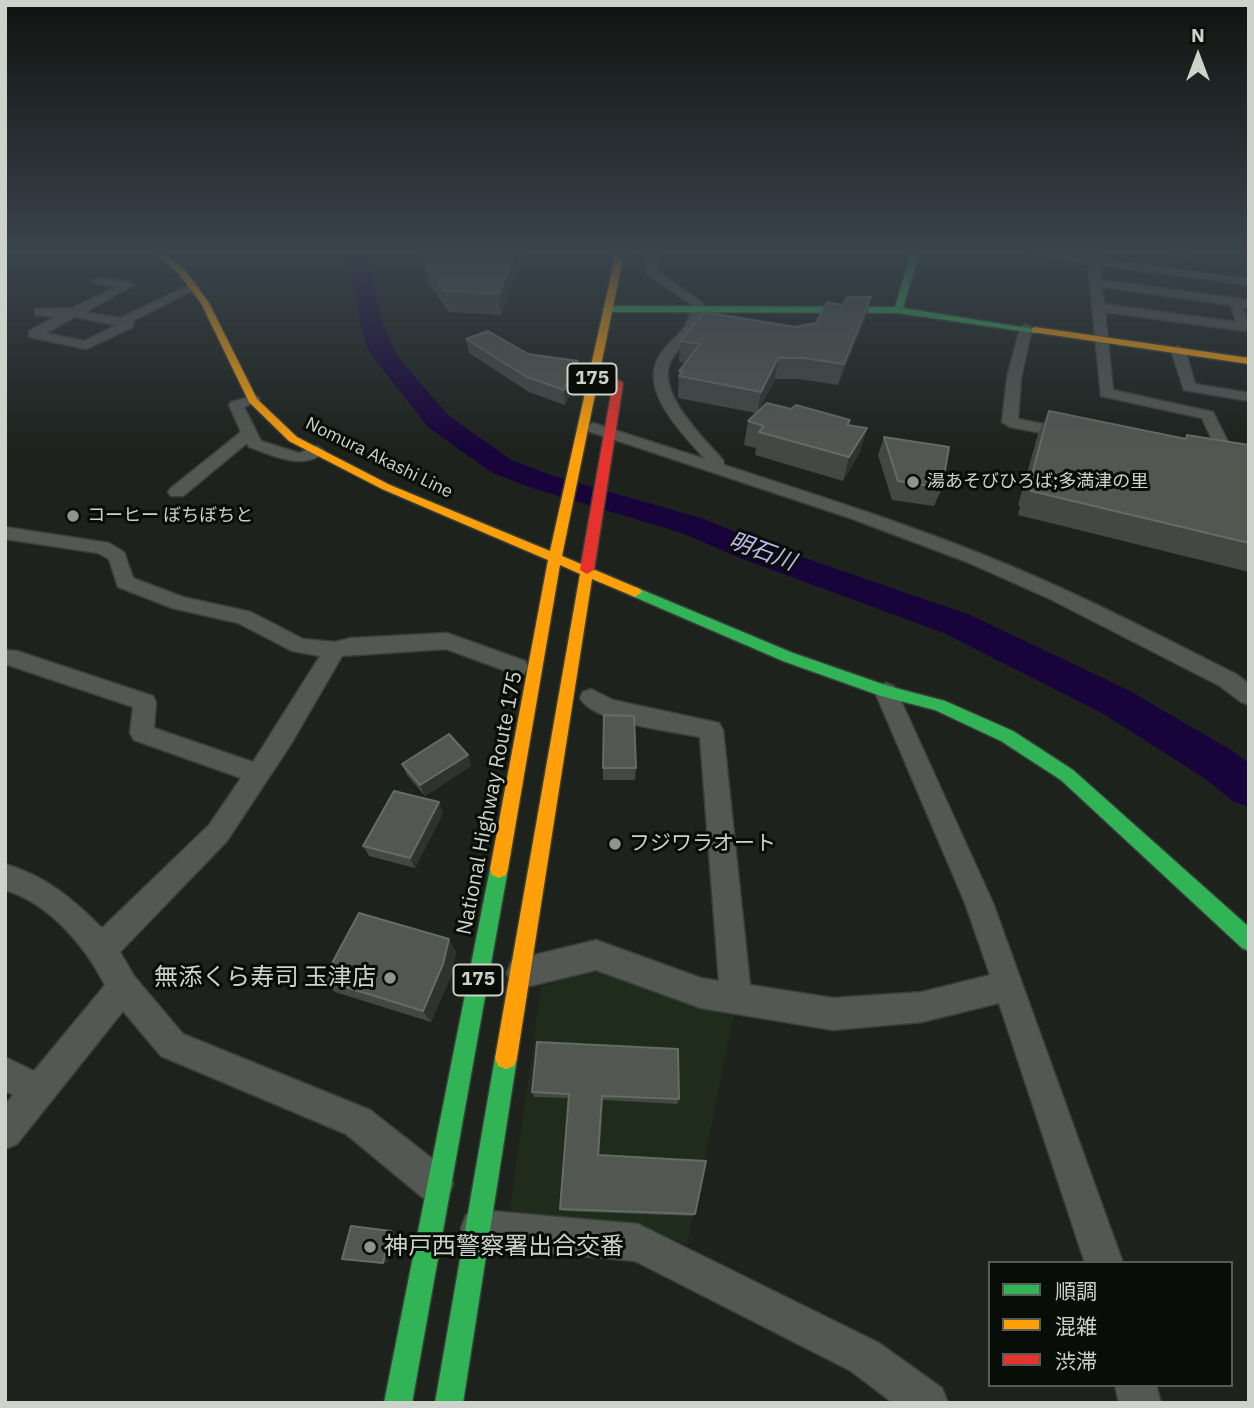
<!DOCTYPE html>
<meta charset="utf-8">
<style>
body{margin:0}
#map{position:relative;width:1254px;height:1408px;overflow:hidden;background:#1d221d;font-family:"IBM Plex Sans","Noto Sans JP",sans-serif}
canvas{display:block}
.frame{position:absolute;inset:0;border:7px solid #cdd3cb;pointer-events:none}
.legend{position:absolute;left:988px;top:1261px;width:245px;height:126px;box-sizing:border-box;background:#090d08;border:2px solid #575c56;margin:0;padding:9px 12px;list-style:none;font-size:21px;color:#cdd3cb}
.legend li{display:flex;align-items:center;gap:14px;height:35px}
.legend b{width:35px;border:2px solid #575c56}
.north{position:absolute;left:1163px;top:21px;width:70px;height:70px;-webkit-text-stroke:5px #090d08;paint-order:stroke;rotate:0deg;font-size:19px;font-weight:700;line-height:28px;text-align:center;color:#cdd3cb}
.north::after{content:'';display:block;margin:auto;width:24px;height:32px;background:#cdd3cb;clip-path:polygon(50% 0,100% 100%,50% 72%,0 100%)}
</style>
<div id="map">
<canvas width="1254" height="1408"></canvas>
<div class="frame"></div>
<ul class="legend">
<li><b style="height:9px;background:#30b455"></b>順調</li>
<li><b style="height:9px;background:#ff9f0a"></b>混雑</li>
<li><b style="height:9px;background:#e5322d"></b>渋滞</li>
</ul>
<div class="north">N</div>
</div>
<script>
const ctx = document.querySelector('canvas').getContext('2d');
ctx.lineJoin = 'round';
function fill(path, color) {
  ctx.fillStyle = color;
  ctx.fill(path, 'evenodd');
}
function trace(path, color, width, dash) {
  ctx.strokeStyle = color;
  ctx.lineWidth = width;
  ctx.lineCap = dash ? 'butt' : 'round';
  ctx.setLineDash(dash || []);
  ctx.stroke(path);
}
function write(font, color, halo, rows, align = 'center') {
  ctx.font = font + ' "IBM Plex Sans","Noto Sans JP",sans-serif';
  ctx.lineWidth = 6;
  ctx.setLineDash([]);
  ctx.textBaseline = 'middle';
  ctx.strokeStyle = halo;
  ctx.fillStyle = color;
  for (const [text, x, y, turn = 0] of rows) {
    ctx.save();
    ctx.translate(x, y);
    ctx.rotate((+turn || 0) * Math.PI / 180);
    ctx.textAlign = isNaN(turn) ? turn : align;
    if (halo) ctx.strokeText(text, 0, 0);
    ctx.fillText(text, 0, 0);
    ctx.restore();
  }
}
fill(new Path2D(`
 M589 969 697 1005 735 1010 687 1245 648 1228 509 1216 541 987Z`), '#1f2c1c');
fill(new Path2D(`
 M348 253H367L383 326 398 357 448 415 511 460 554 476 704 519 764 544 970 615 1130 691 1234 752 1249 763V807L1233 801 1204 778 1102 713 944 633 740 558 682 533 532 488 491 472 428 427 377 362 367 347 361 326Z`), '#18033b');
const street = new Path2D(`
 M647 253H657V271L704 304C700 333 691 333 675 354 648 386 703 437 723 460L724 465C810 493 896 520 981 554 1068 588 1152 632 1236 674L1249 684V705L1241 702 1220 686 1050 599 967 562 850 518 588 431 585 428 593 423 705 459C684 435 637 390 660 355 675 332 686 337 692 305L647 274Z
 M1027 253 1088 257V253H1098L1099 259 1249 279V285L1100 265 1101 280 1249 300V308L1243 307 1249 329 1244 331 1105 312 1113 390 1213 412 1236 458 1234 461H1222L1202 418 1101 396 1088 264ZM1102 287 1231 305 1236 322 1104 304Z
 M1172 253H1191L1192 255 1187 258Z
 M99 278 128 282 134 285 85 312 120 318 189 285 199 287 133 321V327L86 349 29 337V331L55 317 35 315V309L72 308 116 287 95 283 93 281ZM75 317 117 325 84 341 46 333Z
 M1026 324 1032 328 1021 378 1018 419 1074 430 1077 433 1074 436 1069 438 1010 427 1002 422 1007 378 1020 328Z
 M1178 346 1185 350 1195 384 1249 393V401L1184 390 1171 350Z
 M253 396 258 397 260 400 244 407 261 441 299 453 317 446 325 451C304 472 273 455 249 447L247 443 183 496H171L168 492 171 488 241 432 229 405 231 402Z
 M5 527 109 543 124 552 133 578 183 597 251 612 303 639 335 642 351 638 447 633 525 661 528 667 525 673 517 675 446 649 342 656 291 744 227 841 120 952 134 976 183 1034 370 1110 448 1171 453 1184 448 1197 435 1202 422 1197 346 1134 161 1056 123 1011 17 1144 5 1149V1105L13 1095 5 1091V1057L34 1071 105 985C85 946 49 903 5 890V864C46 876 73 899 102 928L209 825 241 778 134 740 130 733 133 707 5 664V650L17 651 153 696 156 702 154 728 253 762 320 656 292 651 238 623 172 608 118 587 109 559 98 553 5 539Z
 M886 683 894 686 897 692 993 903 1123 1263H1085L999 1003 922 1022 833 1030 701 1008 596 970 522 988 511 984 507 973 511 962 522 958 596 940 701 978 719 981 700 737C672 731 593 723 580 698L583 692 591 689 613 700 719 723 723 730 750 985 833 998 922 992 990 975 965 903 875 692 878 686Z
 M479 1210 638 1224 879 1343 942 1388 948 1403H893L851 1371 635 1261 479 1246 466 1241 461 1228 466 1215Z
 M1115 1385H1156L1161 1403H1119Z`);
const fast = new Path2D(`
 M911 253H919L903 308 1039 330 1035 333 898 313 606 312 602 309 606 306 895 307Z
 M635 587 793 653 888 686 945 701 1013 731 1073 770 1249 927V951L1242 948 1061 780 1001 741 935 710 881 696 783 661 630 595 628 592Z
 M499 860 506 863 508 869 412 1403H384L490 869 492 863Z
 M506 1047 514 1050 517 1058 463 1403H435L495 1058 498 1050Z`);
const slow = new Path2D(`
 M155 253H163L184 269 209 303 257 399 297 437 390 485 550 551 616 253H624L562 556 640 589 642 592 635 597 592 579 517 1058 514 1066 506 1069 498 1066 495 1058 580 574 560 565 508 869 506 875 499 878 492 875 490 869 548 560 382 489 289 441 249 402 201 303 178 273Z
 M1035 327 1249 358V364L1032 332V328Z`);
const jam = new Path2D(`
 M618 380 623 383 594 570 587 574 580 570 613 383Z`);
trace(street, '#3a3f3a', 3);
trace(fast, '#3a3f3a', 3);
trace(slow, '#3a3f3a', 3);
trace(jam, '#3a3f3a', 3);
fill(street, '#545853');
fill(fast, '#30b455');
fill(slow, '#ff9f0a');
fill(jam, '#e5322d');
fill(new Path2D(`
 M419 253H525L501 315 449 312 427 282 424 261H422Z
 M866 318 838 385 799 379H775L759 410 791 409 850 420 849 426 867 428 860 452 843 481 755 455 756 448 744 445 748 421 756 413 678 398 679 371 685 363 679 362 680 341Z
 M466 339 528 354 578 361V376L565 405 529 392 469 353Z
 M1049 411 1185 439 1187 435 1249 445V572L1018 515 1020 506 1018 505 1038 434Z
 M884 437 942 488 934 506 892 500 878 455Z
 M402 764 471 766 425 796 407 775Z
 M603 768H636L635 780H603Z
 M443 813 415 868 369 856 363 846Z
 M456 952 451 976 431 1022 335 992 323 980Z
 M532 1092 679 1099 677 1104 603 1100 599 1155 695 1214 693 1216 562 1211 560 1209 569 1098 534 1097Z`), '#434843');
fill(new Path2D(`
 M515 253H525L501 315 499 294Z
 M871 297 866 318 838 385 844 364Z
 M778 358 775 379 757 414 761 392Z
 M578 361V376L565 405 564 390Z
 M867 428 860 452 843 481 849 457Z
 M468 755 471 766 425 796 420 785Z
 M439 802 443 813 415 868 410 858Z
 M449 939 456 952 451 976 431 1022 423 1011Z
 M602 1096 603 1100 599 1158 598 1155Z
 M391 1231H395L387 1263H383Z`), '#2e332e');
const building = new Path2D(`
 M429 253H515L499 294 445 291 423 262Z
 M847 297H871L844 364 803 358H778L761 392 679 376 683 372 679 371 700 344 680 341 704 312 795 327 816 323 827 302 843 305Z
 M488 331 528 354 578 361 564 390 527 377 466 339Z
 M767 403 791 409 796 405 850 420 847 425 867 428 849 457 759 432 764 426 748 421Z
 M1049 411 1186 439 1187 435 1249 445V543L1031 491 1033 482H1030Z
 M884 437 949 447 942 488 898 481Z
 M604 715 634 716 636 768H603Z
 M449 734 468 755 420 785 402 764Z
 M394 791 439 802 410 858 363 846Z
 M359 913 449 939 443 964 423 1011 323 980Z
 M537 1042 678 1049 679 1099 602 1096 598 1155 706 1161 695 1214 560 1209 569 1094 532 1092Z
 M351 1226 391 1231 383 1263 342 1259Z`);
fill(building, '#525752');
trace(building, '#656b65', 2);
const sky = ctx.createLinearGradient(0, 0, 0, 451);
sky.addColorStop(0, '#101310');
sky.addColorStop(0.56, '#3a444c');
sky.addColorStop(1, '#3a444c00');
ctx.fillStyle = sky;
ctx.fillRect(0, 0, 1254, 451);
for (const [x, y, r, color] of [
 [913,482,7,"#8f958e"],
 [73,516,7,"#8f958e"],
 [615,844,7,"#8f958e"],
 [390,978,7,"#8f958e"],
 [370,1247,7,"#8f958e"]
]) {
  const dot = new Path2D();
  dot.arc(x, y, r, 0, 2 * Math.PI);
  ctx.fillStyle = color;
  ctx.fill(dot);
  trace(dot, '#090d08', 2.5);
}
write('18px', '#cdd3cb', '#090d08', [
 ["Nomura Akashi Line",379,458,26]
]);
write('18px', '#cdd3cb', '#090d08', [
 ["湯あそびひろば;多満津の里",927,482],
 ["コーヒー ぼちぼちと",87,516]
], 'left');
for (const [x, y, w] of [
 [592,379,49],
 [478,980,49]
]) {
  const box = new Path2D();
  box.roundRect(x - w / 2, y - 15.5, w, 31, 5);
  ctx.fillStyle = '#090d08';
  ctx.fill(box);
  trace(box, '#cdd3cb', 2);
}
write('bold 19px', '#cdd3cb', null, [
 ["175",592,379],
 ["175",478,980]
]);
write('21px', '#cdd3cb', '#090d08', [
 ["National Highway Route 175",490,803,-79]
]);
write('21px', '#cdd3cb', '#090d08', [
 ["フジワラオート",629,844]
], 'left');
write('italic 23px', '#c1b6f2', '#090d08', [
 ["明石川",762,552,20]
]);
write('24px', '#cdd3cb', '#090d08', [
 ["無添くら寿司 玉津店",376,978],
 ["神戸西警察署出合交番",384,1247,"left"]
], 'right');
</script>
